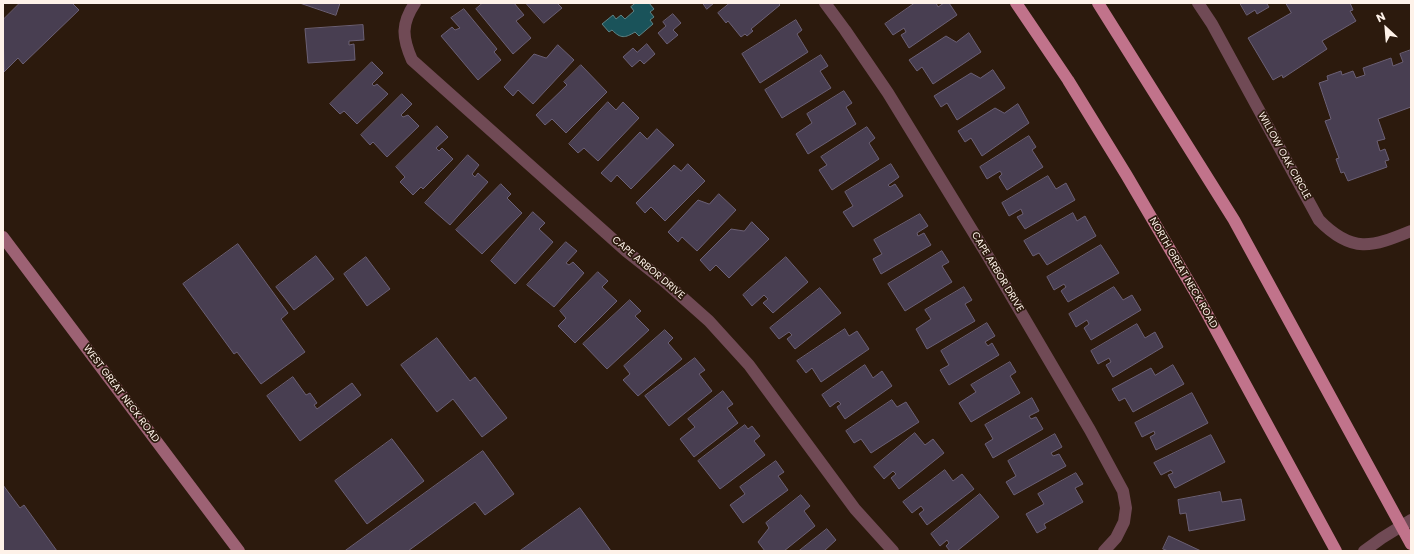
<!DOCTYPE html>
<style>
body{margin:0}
#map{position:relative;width:1414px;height:554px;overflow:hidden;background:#2c1a0d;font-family:Poppins,sans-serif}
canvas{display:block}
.frame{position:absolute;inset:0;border:4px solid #fef2e9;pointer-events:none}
.north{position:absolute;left:1366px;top:8px;width:40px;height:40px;-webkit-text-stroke:3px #2c1a0d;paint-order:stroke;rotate:334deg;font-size:11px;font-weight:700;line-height:16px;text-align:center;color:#fef2e9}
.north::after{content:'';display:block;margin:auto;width:14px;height:18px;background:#fef2e9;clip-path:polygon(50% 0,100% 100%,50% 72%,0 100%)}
</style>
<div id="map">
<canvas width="1414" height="554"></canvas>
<div class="frame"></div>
<div class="north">N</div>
</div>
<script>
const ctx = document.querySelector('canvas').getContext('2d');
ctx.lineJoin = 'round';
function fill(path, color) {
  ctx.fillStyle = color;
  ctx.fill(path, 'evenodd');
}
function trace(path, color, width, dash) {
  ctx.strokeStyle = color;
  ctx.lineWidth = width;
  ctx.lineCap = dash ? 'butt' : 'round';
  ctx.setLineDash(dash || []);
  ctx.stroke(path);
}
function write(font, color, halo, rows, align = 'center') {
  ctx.font = font + ' Poppins,sans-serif';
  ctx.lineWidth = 3.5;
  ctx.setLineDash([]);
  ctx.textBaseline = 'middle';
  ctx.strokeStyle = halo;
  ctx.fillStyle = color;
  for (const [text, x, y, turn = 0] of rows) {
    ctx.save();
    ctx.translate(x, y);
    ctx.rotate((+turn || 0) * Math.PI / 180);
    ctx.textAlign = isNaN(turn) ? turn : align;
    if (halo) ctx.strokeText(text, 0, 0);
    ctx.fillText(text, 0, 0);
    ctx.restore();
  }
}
const water = new Path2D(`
 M636 3H649L654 9 650 12 654 17 650 20 653 24 639 36 635 32C625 38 621 39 612 30L609 32 602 24 613 15 616 19 621 15 625 19 634 11 631 7Z`);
fill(water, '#1a535a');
trace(water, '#5e8385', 1);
const building = new Path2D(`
 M20 3H72L79 10 23 64 18 58 4 72 3 20Z
 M300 3H340L336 15Z
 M483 3H514L524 15 516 21 531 38 513 54 476 9Z
 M526 3H557L562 8 544 23Z
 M703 3H714L707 9Z
 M730 3H778L780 5 751 29 753 31 747 36 745 34 741 37 728 21 726 23 718 13Z
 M915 3H936L938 7 944 3H949L957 15 909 48 901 35 906 32 904 28 893 35 885 24Z
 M1240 3H1268L1267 4 1269 7 1257 14 1255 10 1247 15Z
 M1286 3H1350L1353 10 1350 11 1356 21 1322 41 1327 49 1283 78 1282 75 1273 80 1248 38 1291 13Z
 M464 9 497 49 494 52 501 60 478 80 441 36 452 27 455 30 460 28 451 18Z
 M673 14 681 23 673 30 678 35 667 44 658 33 666 26 663 22Z
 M796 20 802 30 797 34 808 52 760 83 742 54Z
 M363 25 364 40 349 41V45L354 44 355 60 308 63 305 29Z
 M969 33 981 52 933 84 922 67 917 71 909 60 946 36 956 42Z
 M647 44 655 54 644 64 640 60 632 67 623 57 633 48 637 52Z
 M558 45 574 60 533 104 518 90 513 96 504 87 534 54 546 58Z
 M1411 50V107L1378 119 1385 139 1377 141 1380 151 1385 149 1389 160 1385 161 1387 167 1348 181 1344 172 1341 173 1336 159 1339 158 1325 121 1331 119 1319 83 1328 80 1327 76 1341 71 1342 75 1353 71 1356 78 1365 75 1363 68 1391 58 1393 66 1403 62 1400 54Z
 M821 55 828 66 820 71 831 88 782 118 765 90Z
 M372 62 383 73 372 84 374 86 377 84 388 94 357 124 344 111 340 114 330 104Z
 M581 65 607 92 566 133 552 119 545 125 536 115 567 85 564 82Z
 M993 70 1005 88 957 120 947 103 941 107 934 96 971 73 980 78Z
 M844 91 852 103 846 107 856 124 808 154 796 134 812 123 807 114Z
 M402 94 412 104 401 115 403 117 408 115 419 126 387 157 373 142 370 145 361 135Z
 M608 102 616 110 623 102 639 118 598 161 584 148 578 153 569 144Z
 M1018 104 1029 123 982 156 971 138 965 142 958 131 995 108 1004 113Z
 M437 126 448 137 436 148 439 151 442 148 453 159 423 189 421 187 413 195 400 182 405 177 396 167Z
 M867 127 875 138 869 143 879 159 832 190 819 170 827 165 821 157Z
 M657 129 674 145 631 189 617 175 611 182 601 173 640 132 647 139Z
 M1029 136 1036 147 1032 150 1043 167 1007 190 999 177 1002 174 1000 171 987 179 980 167Z
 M468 155 479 165 472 174 475 177 478 173 488 182 450 225 425 203Z
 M688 164 705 181 665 221 651 207 645 213 636 203 674 165 681 171Z
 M891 164 899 177 888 185 890 187 895 184 903 196 853 227 843 212 853 206 845 192Z
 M1048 176 1056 189 1066 183 1075 200 1025 229 1017 217 1023 214 1021 209 1009 216 1002 203Z
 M501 184 511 194 507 198 522 213 482 254 456 230Z
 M719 194 736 210 697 251 682 237 678 242 668 232 698 200 709 204Z
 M533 212 545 223 539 229 553 242 515 284 491 261Z
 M1073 213 1077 221 1085 216 1096 236 1047 265 1039 253 1033 256 1024 241Z
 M920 214 928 226 917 233 918 236 924 233 931 245 881 274 873 259 882 254 874 240Z
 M752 222 769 239 729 278 716 265 710 271 700 260 731 229 744 231Z
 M566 242 577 251 566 263 569 265 573 262 584 273 554 307 527 285Z
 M238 244 288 313 281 319 305 352 261 384 237 352 234 354 183 284Z
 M1101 245 1119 273 1068 302 1061 291 1066 287 1064 284 1054 290 1047 277Z
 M942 251 949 262 942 266 952 282 905 311 888 284Z
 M316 256 334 279 294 310 276 287Z
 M366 257 390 289 367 306 344 274Z
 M786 257 808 282 773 313 763 303 768 299 764 295 752 306 743 295Z
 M598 272 608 281 602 287 617 301 575 343 558 326 566 318 560 311Z
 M964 287 972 300 965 304 975 321 927 349 916 329 931 319 925 310Z
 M1114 287 1123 300 1132 295 1141 310 1091 340 1084 328 1089 324 1087 320 1076 327 1069 314Z
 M820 288 841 313 795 349 787 339 792 335 789 332 779 339 770 328Z
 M630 300 641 311 635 316 649 330 607 369 583 344Z
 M987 323 995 336 985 342 988 346 992 343 999 355 949 385 940 370 949 365 941 351Z
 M1137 324 1145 338 1155 332 1163 347 1113 377 1106 365 1111 362 1109 358 1098 364 1091 351Z
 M845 329 849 336 857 331 869 349 821 382 812 368 806 373 797 361Z
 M665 330 673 338 668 343 682 359 638 396 623 380 630 374 624 366Z
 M437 338 470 381 475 377 507 418 482 437 453 399 437 412 401 365Z
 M695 358 705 370 699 374 712 391 669 426 645 396Z
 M1010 362 1016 372 1010 376 1020 393 971 422 959 403 976 392 971 385Z
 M865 365 873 378 882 371 892 386 845 419 837 407 841 404 838 401 830 407 822 395Z
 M1173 365 1184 384 1133 412 1125 398 1119 401 1112 389 1151 368 1155 375Z
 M293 377 306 395 310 393 317 403 314 405 317 409 352 383 361 395 300 441 267 396Z
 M723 391 733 404 727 408 738 423 694 457 680 439 695 427 688 419Z
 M1192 393 1208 423 1156 450 1150 437 1155 434 1154 431 1142 437 1135 423Z
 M1032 398 1039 411 1029 416 1031 419 1036 417 1043 429 993 458 985 444 993 439 985 425Z
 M892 400 897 407 906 402 919 422 871 453 861 439 854 443 846 431Z
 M745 425 748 429 752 426 760 436 754 441 765 455 720 489 698 461Z
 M915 433 925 445 933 439 944 453 899 489 891 478 896 474 893 471 884 479 874 467Z
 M1055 434 1062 447 1051 453 1053 456 1059 454 1066 466 1014 495 1006 482 1016 476 1008 461Z
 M1211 435 1225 462 1175 488 1168 475 1173 473 1171 470 1161 475 1154 463Z
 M392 439 424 481 367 524 335 481Z
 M483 451 514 494 485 515 475 502 408 551H345Z
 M776 461 784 472 778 476 788 490 743 523 730 505 745 494 740 487Z
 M945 470 953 481 962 474 974 489 927 525 919 514 924 510 921 506 912 513 903 502Z
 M1076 473 1083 484 1075 488 1083 502 1044 524 1046 528 1037 533 1026 514 1044 504 1038 494Z
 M3 485 20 508 24 505 57 551H3Z
 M1220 492 1222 502 1241 499 1245 520 1189 531 1186 513 1180 514 1178 500Z
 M980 494 999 517 957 551H950L946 546 949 543 947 540 940 546 931 534Z
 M801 495 810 506 804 511 815 526 784 551H765L758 542 769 528 766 523Z
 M580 508 611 551H520Z
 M827 529 836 540 824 551H799Z
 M1169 536 1201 551H1168L1163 549Z`);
fill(building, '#483e51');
trace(building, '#6b6075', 1);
trace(new Path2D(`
 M415 3C401 24 402 37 412 60L626 251 664 281 709 321 749 365 855 509 893 551
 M825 3 845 30 888 93 986 253 1090 430 1123 491 1126 508 1124 522 1116 538 1104 551
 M1198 3 1212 24 1319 220C1352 254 1372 247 1411 231
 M1364 551 1382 538 1411 520`), '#704a55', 12);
trace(new Path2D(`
 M3 237 239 551`), '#9d6274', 12);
trace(new Path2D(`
 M1016 3 1068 80 1127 176 1199 299 1336 551
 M1098 3 1234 220 1411 544`), '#c1738b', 12);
write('10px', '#fef2e9', '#2c1a0d', [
 ["WILLOW OAK CIRCLE",1284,156,61],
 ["CAPE ARBOR DRIVE",648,268,40],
 ["CAPE ARBOR DRIVE",997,272,59],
 ["NORTH GREAT NECK ROAD",1183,273,60],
 ["WEST GREAT NECK ROAD",121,394,53]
]);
</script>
